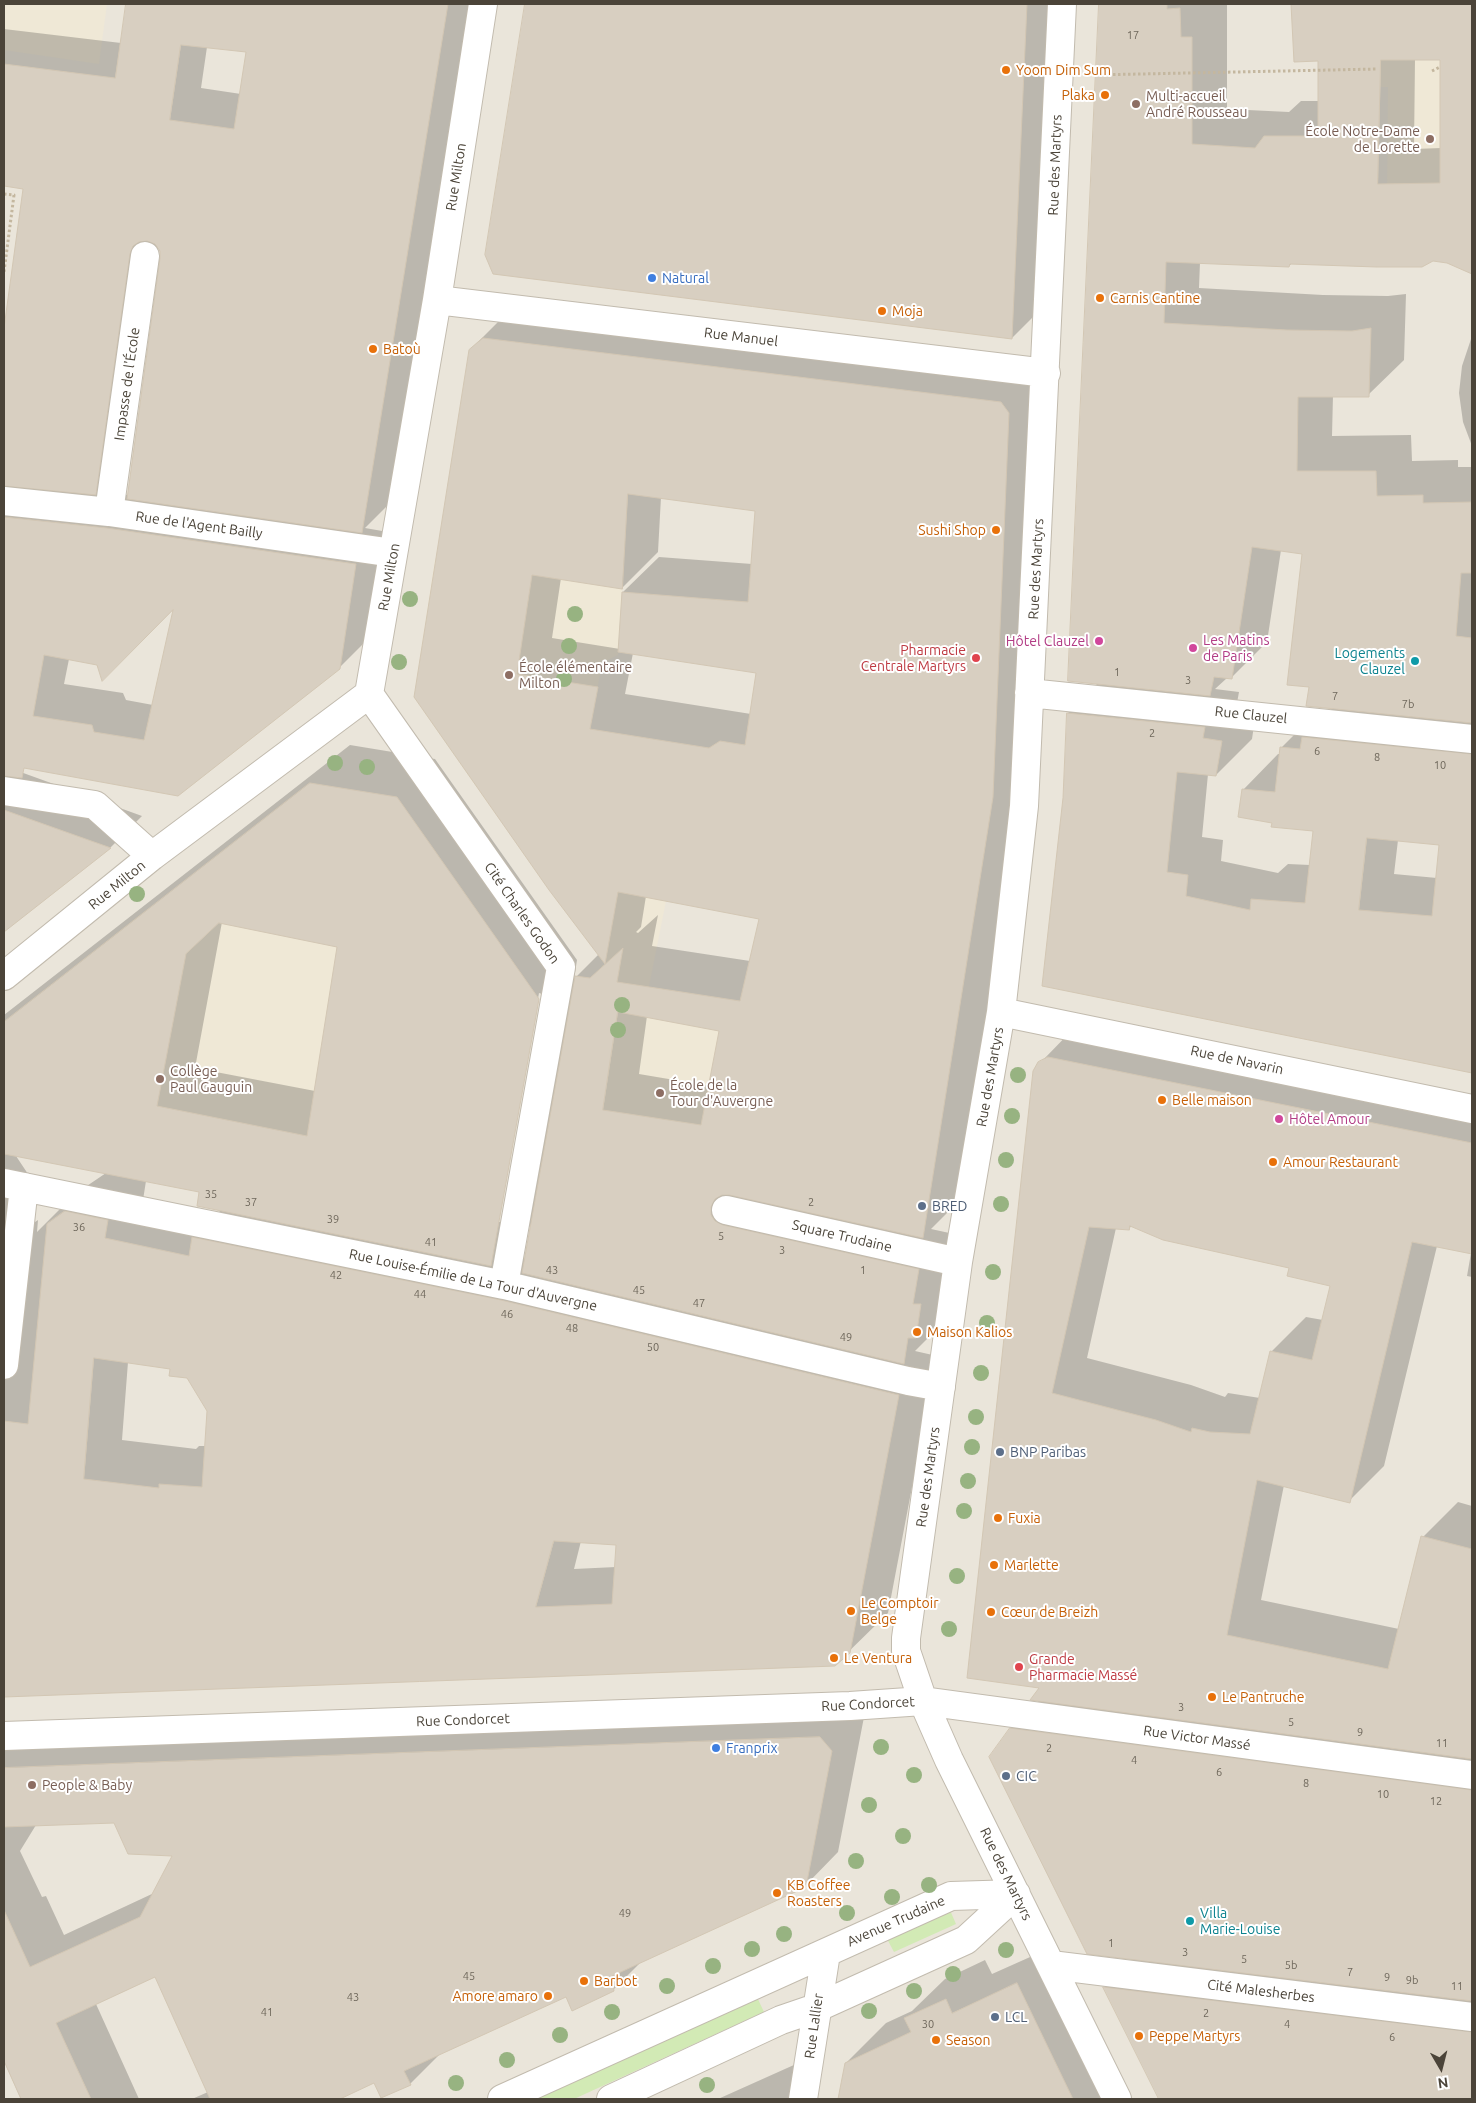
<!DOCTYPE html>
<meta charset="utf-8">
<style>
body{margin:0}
#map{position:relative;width:1476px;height:2103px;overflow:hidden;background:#f6f3ec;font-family:Ubuntu,sans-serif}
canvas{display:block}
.frame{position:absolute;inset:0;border:5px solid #4b4439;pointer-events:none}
.north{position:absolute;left:1416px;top:2043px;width:50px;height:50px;-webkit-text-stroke:4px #fff;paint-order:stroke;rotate:172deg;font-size:14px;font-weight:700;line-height:20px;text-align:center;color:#4b4439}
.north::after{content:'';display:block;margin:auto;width:18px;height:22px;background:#4b4439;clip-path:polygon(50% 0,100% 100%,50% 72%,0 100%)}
</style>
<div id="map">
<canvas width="1476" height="2103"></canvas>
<div class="frame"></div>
<div class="north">N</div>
</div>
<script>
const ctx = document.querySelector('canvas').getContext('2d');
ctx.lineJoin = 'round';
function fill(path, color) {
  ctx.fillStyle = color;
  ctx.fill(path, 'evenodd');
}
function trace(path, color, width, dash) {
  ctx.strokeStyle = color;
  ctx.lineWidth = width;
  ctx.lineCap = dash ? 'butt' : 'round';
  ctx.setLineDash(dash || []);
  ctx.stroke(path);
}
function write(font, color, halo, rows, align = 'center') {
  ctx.font = font + ' Ubuntu,sans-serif';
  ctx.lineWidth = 4;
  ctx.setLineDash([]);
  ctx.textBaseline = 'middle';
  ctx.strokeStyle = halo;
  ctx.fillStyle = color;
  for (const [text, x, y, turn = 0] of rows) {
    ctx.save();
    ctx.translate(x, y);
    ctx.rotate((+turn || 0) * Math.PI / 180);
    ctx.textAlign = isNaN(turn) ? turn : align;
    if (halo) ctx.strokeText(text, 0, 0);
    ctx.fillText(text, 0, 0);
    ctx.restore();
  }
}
fill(new Path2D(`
 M4 4H1472V2099H4Z`), '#eae5da');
fill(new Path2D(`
 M4 4H107L99 64 4 50Z
 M1377 60 1472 61V219L1393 220 1387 192 1388 87H1377Z
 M435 559 622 589 618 655 602 663 590 729 525 791 494 812 414 697Z
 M618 892 666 901 643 1016 719 1031 703 1126 570 1274 599 977 602 965H605Z
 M148 909 337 947 295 1210 4 1154V1022Z`), '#efe8d6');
fill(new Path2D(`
 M949 1908 956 1924 894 1952 886 1937Z
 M756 1995 764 2012 574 2099H530Z`), '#d2eab5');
fill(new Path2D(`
 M127 4H474L394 499 365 528 388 532 371 636 339 668 177 794 4 764V338L25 188 4 185V29L121 43ZM207 47 247 51 241 94 201 88ZM158 246 162 258 128 495 97 492 127 462ZM175 606 153 705 126 700 123 693 64 684 69 659 98 664Z
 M527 4H1061L1049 301 1012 338 486 255Z
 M1100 4H1227V109L1289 112 1301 101H1319L1320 60H1295L1292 4H1472V273L1448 262 1433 260 1292 263 1289 266 1200 262 1199 288 1323 295 1388 296 1406 294 1404 360 1368 395H1333L1332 436 1411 435 1412 461 1458 460V467H1472V1072L1044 985 1064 798 1068 713 1098 683 1077 546ZM1415 59H1441V148L1414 149ZM1281 550 1303 553 1310 686 1333 708 1327 713 1317 712 1281 748V754H1278L1243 790 1273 822 1314 830 1310 865 1288 864 1278 873 1221 861 1223 840 1202 837 1208 774 1216 775 1252 739 1257 705 1237 703 1239 692 1215 689 1227 678H1231L1267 642ZM1398 840 1441 844 1437 878 1394 874Z
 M506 314 1037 367 1029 760 959 1201 931 1229 954 1234 939 1327 915 1351 937 1356 888 1613 835 1665 4 1696V1015L350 745 435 759 577 960 574 979 599 954 415 697 470 350ZM661 497 756 510 752 564 659 557 623 592 620 649 552 638 561 578 622 588 658 552ZM633 653 757 672 751 714 625 694ZM646 896 760 918 750 961 652 946 658 915 638 933 636 932 641 927ZM222 922 338 946 315 1091 195 1068ZM539 993 542 994 501 1222H498ZM647 1016 720 1030 710 1086 639 1074ZM16 1156 106 1173 75 1194 37 1232 38 1220 22 1231 28 1174ZM146 1181 201 1191 221 1210 216 1215 143 1200ZM532 1224 526 1259 502 1254ZM128 1362 172 1368 188 1377 208 1411 206 1446H199L196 1449 122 1440ZM581 1541 618 1544 616 1567 574 1569Z
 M1472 336V446L1463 422 1459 393 1462 366Z
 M4 766 142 816 111 847 4 930Z
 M1078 1024 1472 1101V1277L1467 1276 1471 1253 1437 1246 1384 1466 1349 1501 1284 1485 1261 1600 1399 1629 1423 1537 1458 1502 1472 1506V1790L1029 1730V1732L1472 1792V2099H1160L1105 1987 1134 1958 1010 1729 1040 1700 1041 1687 1043 1060ZM1132 1225 1290 1267 1332 1285 1323 1320 1306 1317 1271 1352 1260 1398 1228 1393 1225 1397 1191 1385 1087 1358 1116 1228 1129 1229Z
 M864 1717 838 1852 805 1886 644 1959 613 1990 567 1995 442 2052 410 2084 375 2082 337 2099H192L208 2092 156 1976 96 2004 139 2099H21L4 2061V1737ZM115 1822 174 1855 154 1893 64 1935 46 1896 42 1897 20 1851 36 1825Z
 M1057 1945 1132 2099H840L846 2063 886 2023 912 2011 945 1979 985 1960 992 1974Z
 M805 2060 797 2099H718Z`), '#0003');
const building = new Path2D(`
 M126 4H448L362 533 127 499 160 258V251L155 244 147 241 139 242 133 246 130 254 96 495 4 486V328L23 189 4 186V64L115 78ZM181 45 246 52 234 129 170 120Z
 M525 4H1027L1012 339 493 274 485 255Z
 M1099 4H1167V9L1180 8 1181 37H1192V144L1255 148 1264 136H1318V61L1294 62 1291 4H1472V274L1447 263 1433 261 1422 267H1377L1290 264 1289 267 1166 262 1164 323 1287 330 1352 331 1371 328 1369 397H1298L1297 471H1376L1377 496 1423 495V503L1472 502V573H1461L1456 636 1472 638V723L1306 706 1309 687 1287 685 1302 554 1252 547 1232 679 1214 677 1210 696 1068 681ZM1381 60H1440V183L1378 184Z
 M483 338 1001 402 1009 413 993 797 923 1238 729 1195H722L715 1199 711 1207V1215L715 1221 723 1225 919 1269 913 1304H921L916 1338H908L904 1364 522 1273 575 976 590 978 623 948 617 982 740 1001 759 919 618 892 605 964 549 890 414 697 469 350ZM628 494 755 511 748 602 622 592 618 652 756 673 745 745 720 741 709 748 590 729 598 687 517 674 532 575 622 589ZM618 1012 719 1031 701 1125 603 1110Z
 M4 517 107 528 356 564 340 669 178 796 24 768 22 778 4 776ZM173 610 144 740 94 732 92 725 33 716 44 655 97 665 102 681Z
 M1067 713 1205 727 1203 738 1222 741 1216 776 1177 772 1167 872 1188 875 1186 896 1250 910 1251 899 1305 903 1313 831 1271 827 1272 823 1238 817 1242 789 1275 792 1280 747 1300 749 1302 737 1472 754V1073L1042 986 1063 798ZM1367 838 1439 845 1432 916 1359 910Z
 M310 783 397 797 539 999 491 1266 197 1206 199 1192 4 1154V1022ZM219 923 337 947 307 1136 157 1106 186 954Z
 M4 810 111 848 4 932Z
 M1048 1057 1472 1143V1254L1412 1242 1350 1503 1257 1480 1227 1635 1388 1669 1421 1536 1472 1549V1759L1030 1700 1039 1688 967 1678 1033 1071 1038 1062ZM1130 1226 1163 1240 1289 1268 1287 1276 1330 1286 1312 1360 1270 1351 1250 1434 1210 1432 1192 1428 1191 1432 1156 1420 1052 1393 1089 1227 1129 1230Z
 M65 1211 108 1220 105 1238 189 1256 192 1237 501 1300 899 1395 850 1653 835 1666 4 1697V1421L28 1424 47 1224ZM94 1358 170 1369 169 1376 187 1378 207 1411 202 1487 159 1484V1488L84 1479ZM554 1541 616 1545 612 1604 536 1607Z
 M1010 1728 1472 1790V2001L1087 1954 989 1757Z
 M820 1737 832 1751 806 1887 612 1976 614 1991 572 2011 566 1997 404 2071 411 2085 381 2098 374 2083 340 2099H210L155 1977 56 2023 91 2099H21L4 2061V1910L30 1967 140 1917 172 1856 128 1854 114 1823 4 1827V1768Z
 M1017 1983 1073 2099H838L845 2063 911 2032 904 2018 946 1999 952 2013Z
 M1103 1987 1472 2032V2099H1159Z`);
fill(building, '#d8cfc1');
trace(building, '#d3c7b4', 1);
const minor = new Path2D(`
 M1062 4 1024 806 1001 1012 958 1262 906 1638V1651L923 1701 949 1760 1117 2099
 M437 300 1046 373
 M4 501 109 512 393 553
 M109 512 145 256
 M1029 693 1472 739
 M369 694 561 967 504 1285
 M4 791 95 805 152 856
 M4 976 152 856 369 694 437 300 483 4
 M1001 1012 1472 1109
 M4 1183 504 1285 908 1381 941 1387
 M726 1210 958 1262
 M4 1365 24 1187
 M4 1736 850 1706 923 1701 1472 1775
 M1051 1965 1472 2017
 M502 2099 951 1896 1016 1894
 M611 2099 781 2020 816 2008 966 1940 1016 1894
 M803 2099 826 1953`);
trace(minor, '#c2bbae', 30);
trace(new Path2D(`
 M1432 71 1440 67
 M1093 75 1377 69
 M4 194 14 195 4 272`), '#c4b79f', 3, [2.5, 2.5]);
trace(minor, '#fff', 28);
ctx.fillStyle = '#97b381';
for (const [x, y] of [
 [410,599],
 [575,614],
 [569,646],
 [399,662],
 [564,679],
 [335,763],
 [367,767],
 [137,894],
 [622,1005],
 [618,1030],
 [1018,1075],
 [1012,1116],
 [1006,1160],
 [1001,1204],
 [993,1272],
 [987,1323],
 [981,1373],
 [976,1417],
 [972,1447],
 [968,1481],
 [964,1511],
 [957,1576],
 [949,1629],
 [881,1747],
 [914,1775],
 [869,1805],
 [903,1836],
 [856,1861],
 [929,1885],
 [892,1897],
 [847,1913],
 [784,1934],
 [752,1949],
 [1006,1950],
 [713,1966],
 [953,1974],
 [667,1986],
 [914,1991],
 [869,2011],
 [612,2012],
 [560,2035],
 [507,2060],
 [456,2083],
 [707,2085]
]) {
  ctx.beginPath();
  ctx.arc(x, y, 8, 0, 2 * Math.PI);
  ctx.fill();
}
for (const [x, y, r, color] of [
 [1006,70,5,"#e8710a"],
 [1105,95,5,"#e8710a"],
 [1136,104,5,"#8d6e63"],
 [1430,139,5,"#8d6e63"],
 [652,278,5,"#3f7fe0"],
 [1100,298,5,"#e8710a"],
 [882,311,5,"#e8710a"],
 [373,349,5,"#e8710a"],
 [996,530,5,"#e8710a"],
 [1099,641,5,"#d1479c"],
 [1193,648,5,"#d1479c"],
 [976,658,5,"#e0444e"],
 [1415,661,5,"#0f9aa8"],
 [509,675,5,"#8d6e63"],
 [160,1079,5,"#8d6e63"],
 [660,1093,5,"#8d6e63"],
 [1162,1100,5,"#e8710a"],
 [1279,1119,5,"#d1479c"],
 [1273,1162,5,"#e8710a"],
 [922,1206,5,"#5c6f8a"],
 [917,1332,5,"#e8710a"],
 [1000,1452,5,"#5c6f8a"],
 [998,1518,5,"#e8710a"],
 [994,1565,5,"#e8710a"],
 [851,1611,5,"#e8710a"],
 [991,1612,5,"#e8710a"],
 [834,1658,5,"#e8710a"],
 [1019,1667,5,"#e0444e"],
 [1212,1697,5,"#e8710a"],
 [716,1748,5,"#3f7fe0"],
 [1006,1776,5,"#5c6f8a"],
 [32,1785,5,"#8d6e63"],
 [777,1893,5,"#e8710a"],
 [1190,1921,5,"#0f9aa8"],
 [584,1981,5,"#e8710a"],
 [548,1996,5,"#e8710a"],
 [995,2017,5,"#5c6f8a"],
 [1139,2036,5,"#e8710a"],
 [936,2040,5,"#e8710a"]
]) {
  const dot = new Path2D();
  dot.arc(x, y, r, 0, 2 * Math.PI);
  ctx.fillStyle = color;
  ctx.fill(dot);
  trace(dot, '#fff', 2);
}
write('11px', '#6e675b', null, [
 ["17",1133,35],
 ["1",1117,672],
 ["3",1188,680],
 ["7",1335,696],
 ["7b",1408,704],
 ["2",1152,733],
 ["6",1317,751],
 ["8",1377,757],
 ["10",1440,765],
 ["35",211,1194],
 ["37",251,1202],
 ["2",811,1202],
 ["39",333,1219],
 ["36",79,1227],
 ["5",721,1236],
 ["41",431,1242],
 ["3",782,1250],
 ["43",552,1270],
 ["1",863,1270],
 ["42",336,1275],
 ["45",639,1290],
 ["44",420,1294],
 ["47",699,1303],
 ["46",507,1314],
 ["48",572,1328],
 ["49",846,1337],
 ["50",653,1347],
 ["3",1181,1707],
 ["5",1291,1722],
 ["9",1360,1732],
 ["11",1442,1743],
 ["2",1049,1748],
 ["4",1134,1760],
 ["6",1219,1772],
 ["8",1306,1783],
 ["10",1383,1794],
 ["12",1436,1801],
 ["49",625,1913],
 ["1",1111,1943],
 ["3",1185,1952],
 ["5",1244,1959],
 ["5b",1291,1965],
 ["7",1350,1972],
 ["45",469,1976],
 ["9",1387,1977],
 ["9b",1412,1980],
 ["11",1457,1986],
 ["43",353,1997],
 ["41",267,2012],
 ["2",1206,2013],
 ["30",928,2024],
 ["4",1287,2024],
 ["6",1392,2037]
]);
write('14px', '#c56008', '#fff', [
 ["Yoom Dim Sum",1016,70],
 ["Plaka",1095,95,"right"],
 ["Carnis Cantine",1110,298],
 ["Moja",892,311],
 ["Batoù",383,349],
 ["Sushi Shop",986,530,"right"],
 ["Belle maison",1172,1100],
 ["Amour Restaurant",1283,1162],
 ["Maison Kalios",927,1332],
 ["Fuxia",1008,1518],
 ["Marlette",1004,1565],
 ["Le Comptoir",861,1603],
 ["Belge",861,1619],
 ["Cœur de Breizh",1001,1612],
 ["Le Ventura",844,1658],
 ["Le Pantruche",1222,1697],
 ["KB Coffee",787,1885],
 ["Roasters",787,1901],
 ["Barbot",594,1981],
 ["Amore amaro",538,1996,"right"],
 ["Peppe Martyrs",1149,2036],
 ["Season",946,2040]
], 'left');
write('14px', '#785e54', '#fff', [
 ["Multi-accueil",1146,96],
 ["André Rousseau",1146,112],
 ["École Notre-Dame",1420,131,"right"],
 ["de Lorette",1420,147,"right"],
 ["École élémentaire",519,667],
 ["Milton",519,683],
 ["Collège",170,1071],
 ["Paul Gauguin",170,1087],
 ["École de la",670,1085],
 ["Tour d'Auvergne",670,1101],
 ["People & Baby",42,1785]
], 'left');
write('14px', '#4b4439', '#fff', [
 ["Rue des Martyrs",1055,165,-88],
 ["Rue Milton",456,177,-81],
 ["Rue Manuel",741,337,7],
 ["Impasse de l'École",127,384,-82],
 ["Rue de l'Agent Bailly",199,525,8],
 ["Rue des Martyrs",1036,569,-87],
 ["Rue Milton",389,577,-80],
 ["Rue Clauzel",1251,715,6],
 ["Rue Milton",117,885,-39],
 ["Cité Charles Godon",522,913,55],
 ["Rue de Navarin",1237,1060,12],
 ["Rue des Martyrs",990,1077,-80],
 ["Square Trudaine",842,1236,13],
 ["Rue Louise-Émilie de La Tour d'Auvergne",473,1280,12],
 ["Rue des Martyrs",928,1477,-82],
 ["Rue Condorcet",868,1704,-3],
 ["Rue Condorcet",463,1720,-2],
 ["Rue Victor Massé",1197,1738,8],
 ["Rue des Martyrs",1006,1874,64],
 ["Avenue Trudaine",896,1921,-24],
 ["Cité Malesherbes",1261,1991,7],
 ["Rue Lallier",814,2026,-82]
]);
write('14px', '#366cbe', '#fff', [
 ["Natural",662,278],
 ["Franprix",726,1748]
], 'left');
write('14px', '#b23c85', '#fff', [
 ["Les Matins",1203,640],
 ["de Paris",1203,656],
 ["Hôtel Clauzel",1089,641,"right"],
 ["Hôtel Amour",1289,1119]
], 'left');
write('14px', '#be3a42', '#fff', [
 ["Pharmacie",966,650],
 ["Centrale Martyrs",966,666],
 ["Grande",1029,1659,"left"],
 ["Pharmacie Massé",1029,1675,"left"]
], 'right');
write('14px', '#0d838f', '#fff', [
 ["Logements",1405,653],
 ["Clauzel",1405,669],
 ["Villa",1200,1913,"left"],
 ["Marie-Louise",1200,1929,"left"]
], 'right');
write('14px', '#4e5e75', '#fff', [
 ["BRED",932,1206],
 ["BNP Paribas",1010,1452],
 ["CIC",1016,1776],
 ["LCL",1005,2017]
], 'left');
</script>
